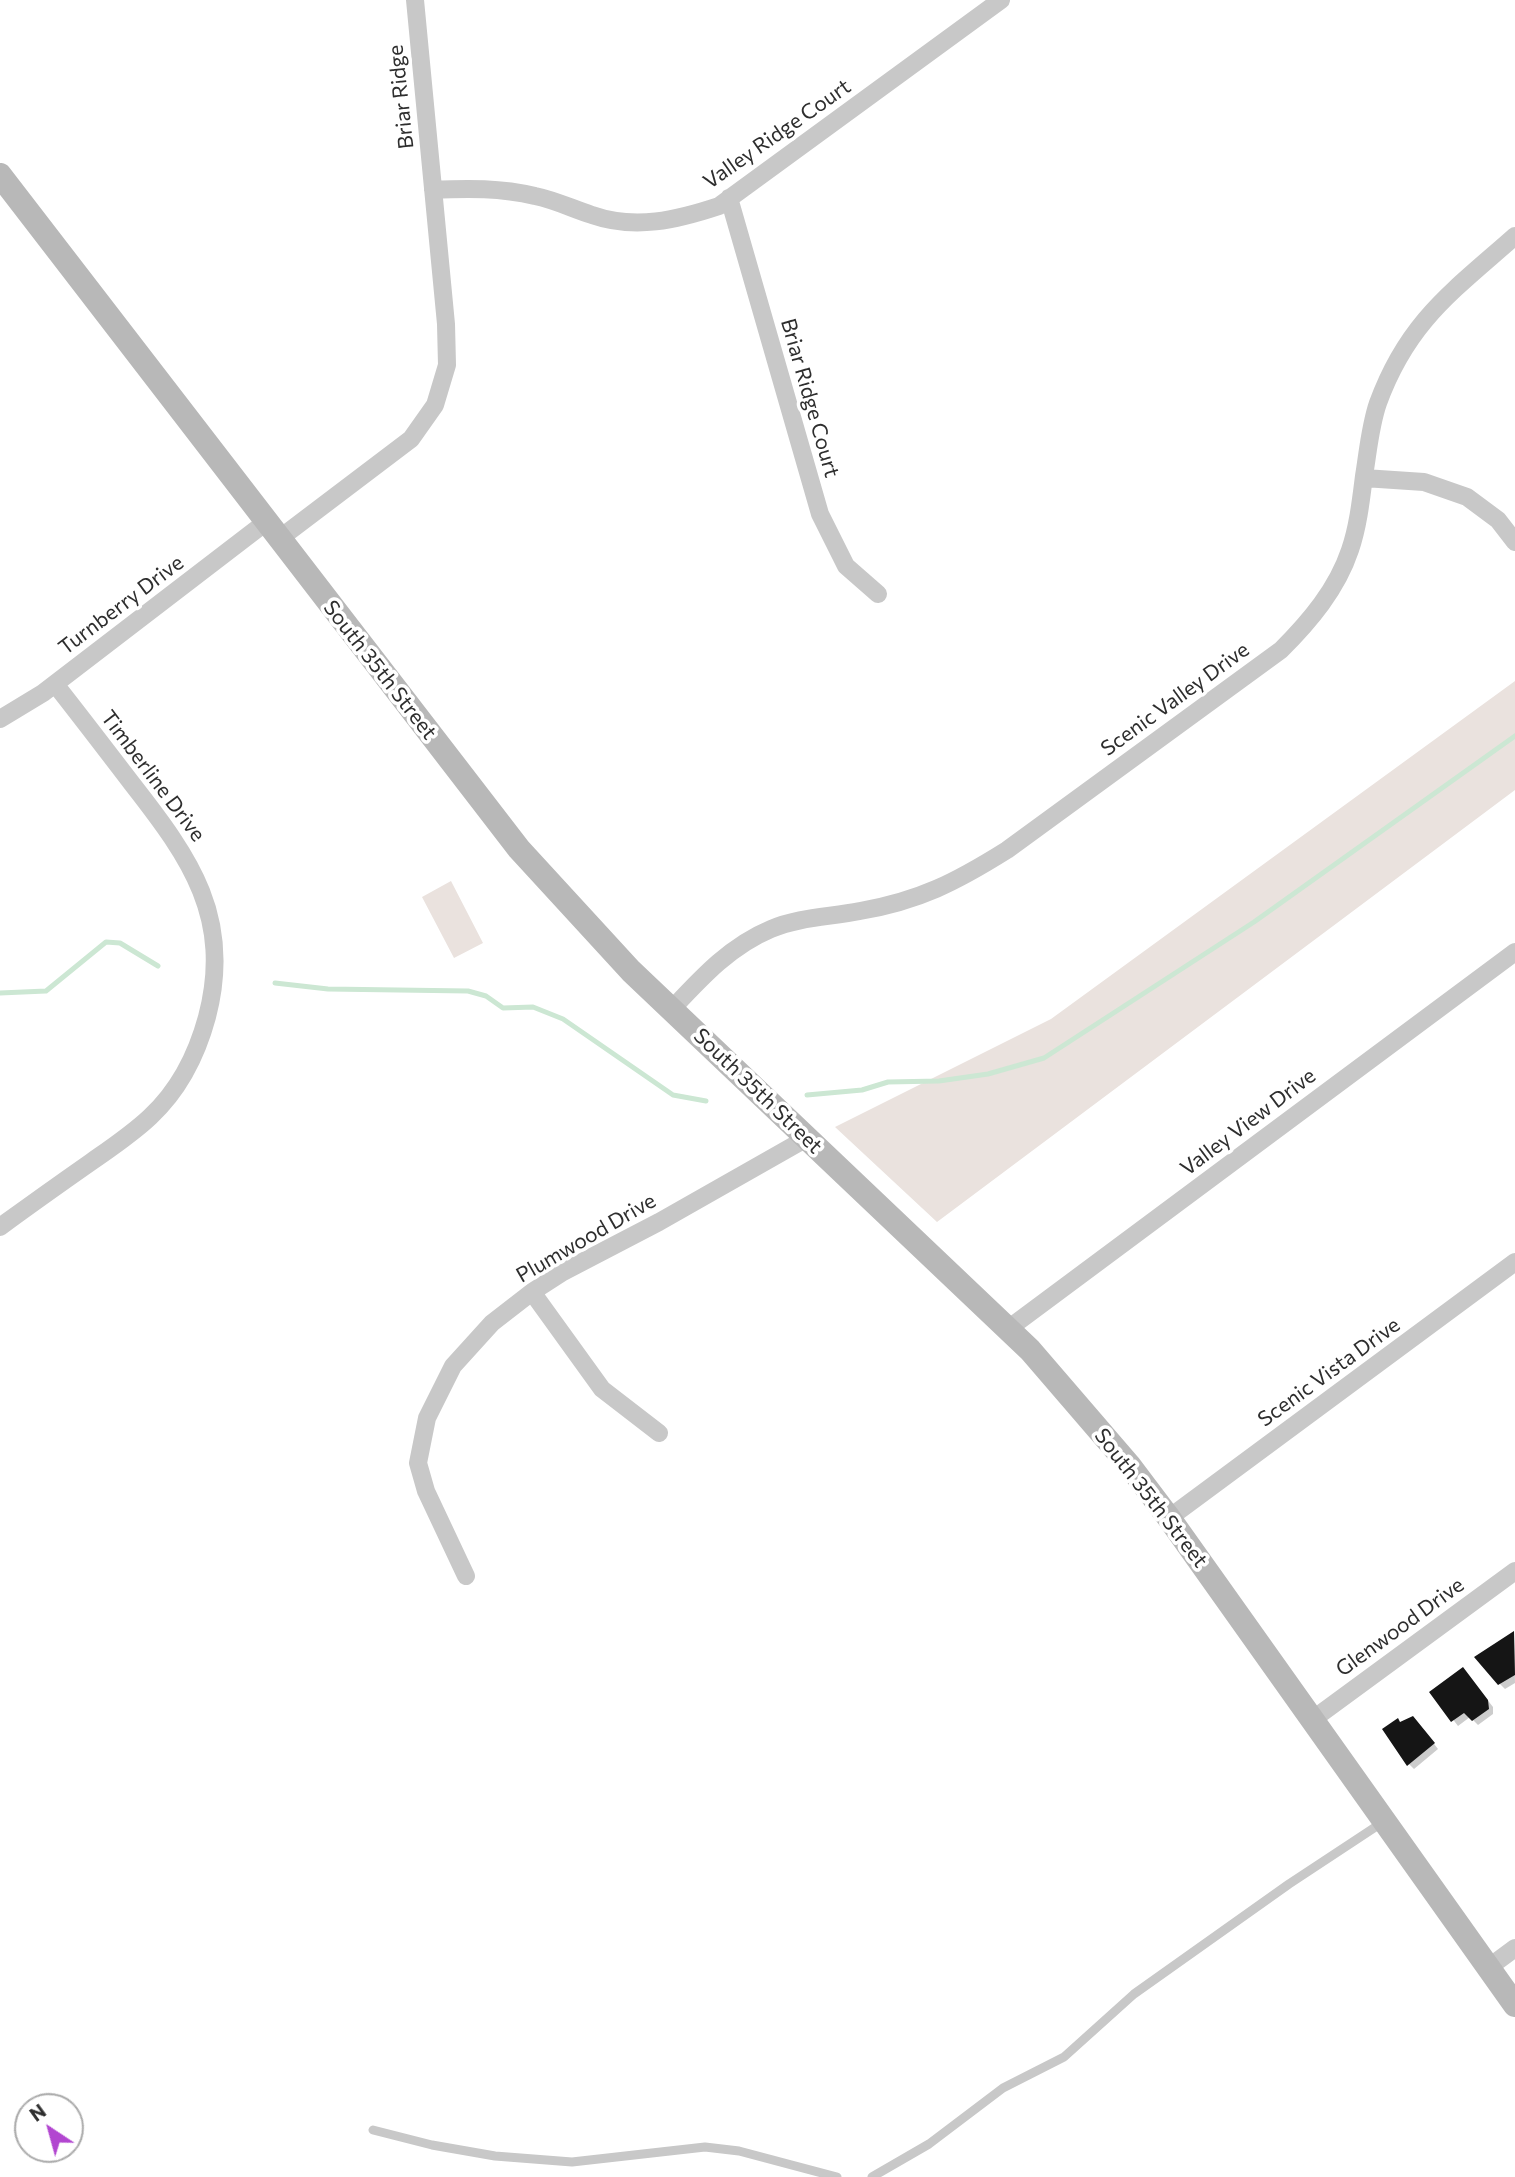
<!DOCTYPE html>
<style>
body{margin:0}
#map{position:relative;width:1515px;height:2177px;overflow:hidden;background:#fff;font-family:Commissioner,sans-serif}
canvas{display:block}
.north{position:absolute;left:14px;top:2093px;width:70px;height:70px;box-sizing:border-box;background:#fff;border:2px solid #ababab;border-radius:50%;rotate:324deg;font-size:19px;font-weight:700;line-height:28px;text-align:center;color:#2e2e2e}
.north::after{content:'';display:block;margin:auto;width:24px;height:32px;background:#b246d0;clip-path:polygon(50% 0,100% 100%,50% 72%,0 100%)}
</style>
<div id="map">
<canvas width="1515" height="2177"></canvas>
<div class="north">N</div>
</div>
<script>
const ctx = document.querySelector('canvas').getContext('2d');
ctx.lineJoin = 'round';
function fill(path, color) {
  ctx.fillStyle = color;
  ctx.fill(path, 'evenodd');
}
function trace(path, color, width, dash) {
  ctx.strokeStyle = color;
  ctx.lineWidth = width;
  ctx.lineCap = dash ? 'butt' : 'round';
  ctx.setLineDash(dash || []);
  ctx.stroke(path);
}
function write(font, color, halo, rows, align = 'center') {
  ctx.font = font + ' Commissioner,sans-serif';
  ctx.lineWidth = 7;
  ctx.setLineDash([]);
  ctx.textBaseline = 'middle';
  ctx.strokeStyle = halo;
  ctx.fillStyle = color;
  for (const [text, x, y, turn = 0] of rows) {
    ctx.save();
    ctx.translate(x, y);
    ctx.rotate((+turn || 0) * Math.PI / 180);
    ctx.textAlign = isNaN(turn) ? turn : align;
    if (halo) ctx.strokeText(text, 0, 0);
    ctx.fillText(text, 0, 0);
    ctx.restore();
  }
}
fill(new Path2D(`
 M1515 681V790L937 1222 835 1127 1051 1019Z
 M451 881 483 943 454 958 422 897Z`), '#eae2de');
fill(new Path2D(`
 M1514 1633 1515 1683 1505 1689 1500 1684Z
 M1468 1675 1493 1707V1714L1478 1725 1470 1717 1458 1726 1432 1692Z
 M1418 1723 1438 1749 1414 1769 1409 1764 1401 1724Z`), '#0003');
trace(new Path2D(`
 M275 983 328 989 468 991 486 996 503 1008 533 1007 563 1019 673 1095 706 1101
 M0 993 46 991 106 942 120 943 158 966
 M807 1095 862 1090 888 1082 939 1081 988 1074 1044 1058 1254 922 1515 736`), '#cce7d3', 5);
fill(new Path2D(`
 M1514 1631 1515 1675 1498 1685 1474 1657Z
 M1463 1667 1488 1700 1489 1709 1472 1721 1464 1713 1451 1722 1429 1692Z
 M1413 1716 1435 1743 1407 1766 1382 1729 1398 1718 1400 1722Z`), '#151515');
trace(new Path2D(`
 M373 2130 432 2145 495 2156 572 2162 705 2147 739 2151 837 2177
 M872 2177 929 2144 1003 2088 1064 2057 1134 1994 1289 1884 1383 1822`), '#c8c8c8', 9);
trace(new Path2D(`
 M433 190C468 188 501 188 535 196 555 200 573 209 592 215 635 230 677 220 719 206L1001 0
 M729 198 820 514 846 566 878 594
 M1364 478 1424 482 1467 497 1498 520 1515 542
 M279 539 411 439 435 405 447 365 446 324 415 0
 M0 719 43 693 266 522
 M672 1009C701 978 730 946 771 929 799 917 830 917 860 911 919 901 956 882 1007 850L1281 650C1310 621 1337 589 1350 550 1358 527 1361 500 1364 476 1368 452 1370 426 1378 403 1408 321 1453 291 1515 236
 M0 1227C30 1205 61 1183 91 1162 111 1148 132 1134 150 1117 179 1090 197 1054 207 1017 233 918 190 858 133 785 107 751 81 717 55 684
 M532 1292 602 1389 659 1433
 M1008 1329 1515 952
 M1169 1518 1515 1262
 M466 1576 426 1491 418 1463 427 1418 453 1366 492 1323 532 1292 563 1272 659 1222 807 1138
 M1312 1720 1515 1571
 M1488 1968 1515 1948`), '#c8c8c8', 18);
trace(new Path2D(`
 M0 175 519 849 631 971 1030 1350 1129 1465 1169 1518 1515 2005`), '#b8b8b8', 24);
write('21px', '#2e2e2e', '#fff', [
 ["Briar Ridge",401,97,-96],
 ["Valley Ridge Court",777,134,-35],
 ["Briar Ridge Court",810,398,74],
 ["Turnberry Drive",121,605,-37],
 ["South 35th Street",380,670,52],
 ["Scenic Valley Drive",1175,699,-36],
 ["Timberline Drive",153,776,53],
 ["South 35th Street",758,1091,44],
 ["Valley View Drive",1248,1122,-37],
 ["Plumwood Drive",586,1238,-30],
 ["Scenic Vista Drive",1329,1372,-36],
 ["South 35th Street",1151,1498,52],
 ["Glenwood Drive",1400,1627,-36]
]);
</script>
